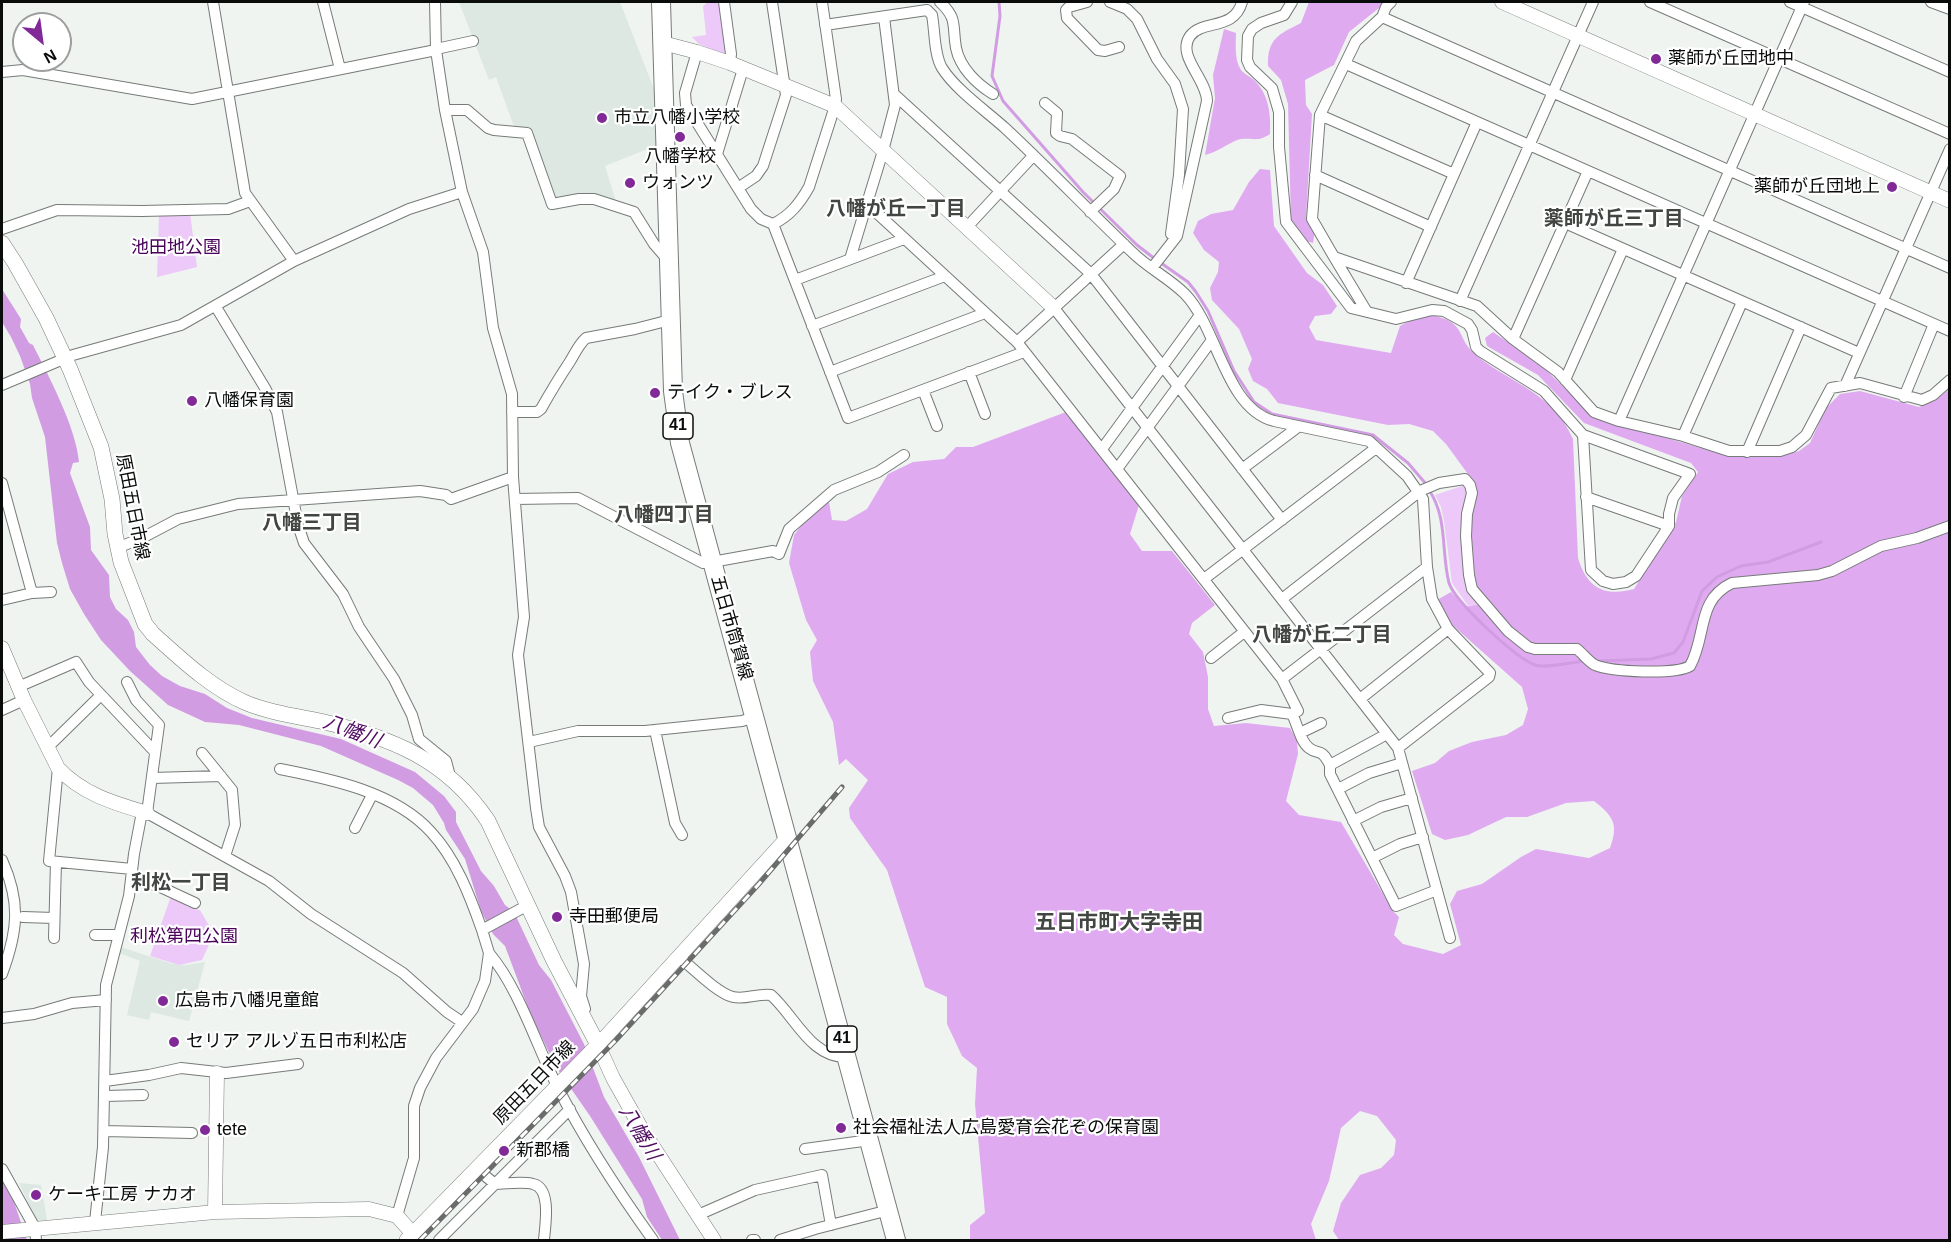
<!DOCTYPE html>
<meta charset="utf-8">
<style>
body{margin:0}
#map{position:relative;width:1951px;height:1242px;overflow:hidden;background:#eff4f1;font-family:Arial,sans-serif}
canvas{display:block}
.frame{position:absolute;inset:0;border:3px solid #0a0c0b;pointer-events:none}
.north{position:absolute;left:12px;top:12px;width:60px;height:60px;box-sizing:border-box;background:#fff;border:2px solid #9d9e9d;border-radius:50%;rotate:151deg;font-size:16px;font-weight:700;line-height:24px;text-align:center;color:#0a0c0b}
.north::after{content:'';display:block;margin:auto;width:21px;height:27px;background:#802997;clip-path:polygon(50% 0,100% 100%,50% 72%,0 100%)}
</style>
<div id="map">
<canvas width="1951" height="1242"></canvas>
<div class="frame"></div>
<div class="north">N</div>
</div>
<script>
const ctx = document.querySelector('canvas').getContext('2d');
ctx.lineJoin = 'round';
function fill(path, color) {
  ctx.fillStyle = color;
  ctx.fill(path, 'evenodd');
}
function trace(path, color, width, dash) {
  ctx.strokeStyle = color;
  ctx.lineWidth = width;
  ctx.lineCap = dash ? 'butt' : 'round';
  ctx.setLineDash(dash || []);
  ctx.stroke(path);
}
function write(font, color, halo, rows, align = 'center') {
  ctx.font = font + ' Arial,"Noto Sans JP",sans-serif';
  ctx.lineWidth = 4.5;
  ctx.setLineDash([]);
  ctx.textBaseline = 'middle';
  ctx.strokeStyle = halo;
  ctx.fillStyle = color;
  for (const [text, x, y, turn = 0] of rows) {
    ctx.save();
    ctx.translate(x, y);
    ctx.rotate((+turn || 0) * Math.PI / 180);
    ctx.textAlign = isNaN(turn) ? turn : align;
    if (halo) ctx.strokeText(text, 0, 0);
    ctx.fillText(text, 0, 0);
    ctx.restore();
  }
}
fill(new Path2D(`
 M459 2H620L659 102 660 144 605 166 617 205 554 201 529 129H515L496 77 489 80Z
 M120 947 173 964 187 965 205 962 189 1021 151 1012 149 1020 127 1015 140 961 122 954 118 956Z
 M19 1183 41 1185 47 1220 37 1221Z`), '#dce8e1');
fill(new Path2D(`
 M708 2H719L727 54 725 55 699 44 692 37 706 35 703 6Z
 M190 213 197 267 157 277 159 214Z
 M1465 485 1480 604 1468 606 1452 583 1444 521 1441 507 1435 495Z
 M171 896 184 902 186 906 200 910 214 934 202 960 179 965 150 956Z`), '#ecc9f8');
fill(new Path2D(`
 M1309 2H1383L1379 8 1349 32 1334 65 1305 80 1306 105 1312 114 1306 218 1315 231 1313 243 1306 241 1291 222 1288 104 1281 80 1268 66C1267 39 1279 34 1301 23Z
 M1224 29 1236 33C1236 45 1234 59 1241 70 1245 75 1252 77 1256 82 1269 96 1271 115 1270 134 1258 142 1254 138 1241 139 1233 140 1218 152 1205 155L1215 98 1213 75Z
 M1260 169 1270 170 1274 226 1307 273 1323 285 1337 306 1331 314 1315 316 1309 327 1316 340 1391 353 1400 326C1410 321 1423 313 1435 316 1467 323 1456 339 1476 355 1511 384 1553 392 1573 439L1578 558C1587 588 1604 597 1634 589L1676 522 1682 496 1698 472 1691 463 1584 423 1538 375 1487 346 1485 338 1493 332 1540 364 1593 416 1714 452 1740 457H1779L1799 451 1810 443 1826 408 1840 394 1860 391 1919 407 1935 400 1949 389V1240H1339L1333 1231 1341 1203 1360 1175 1381 1168 1394 1155 1396 1140 1377 1116 1360 1111 1341 1128 1329 1181 1311 1224 1316 1240H970V1225L985 1213 975 1104 977 1068 962 1056 947 1024V997L925 987 887 870 850 818 849 808 868 780 846 759 839 765 833 722 813 681 810 652 817 640 806 620 789 563 794 535 813 511 829 502 832 520 846 521 867 509 888 474 913 462 944 459 956 447H973L1066 412 1139 505 1130 534 1142 551H1172L1215 605 1192 623 1189 634 1203 652 1208 677V709L1214 726 1246 723 1290 728 1297 741 1298 754 1286 801 1299 815 1341 822 1393 911 1399 917 1394 935 1403 944 1443 954 1461 945 1450 904 1457 891 1482 884 1521 857 1536 849 1589 858 1610 848C1619 824 1613 816 1594 801L1566 803 1527 817H1506L1468 835 1445 840 1432 834 1412 771 1435 763 1449 751 1472 742 1506 735 1523 725 1528 709 1522 687 1450 623 1437 600 1451 592 1464 607 1481 604 1471 571 1469 530 1473 481 1446 444 1433 431 1409 424 1388 425 1278 403 1267 389 1253 381 1248 369 1252 359 1239 329 1212 300 1210 288 1218 272 1219 262 1204 250 1193 233 1198 221 1211 214 1233 210 1249 182Z`), '#e0aaf1');
fill(new Path2D(`
 M2 289 21 319 20 327 29 343 33 345C49 377 76 427 79 462L73 463 70 473 90 527 91 550 109 575 110 597 116 609 128 620 134 632 136 647 150 665 162 676 180 686 205 694 227 708 252 718 341 739 415 772 444 796 456 812V822L481 871 494 886 505 905 514 912 539 965 551 980 584 1044 604 1097 639 1157 680 1240H662L647 1217 642 1199 590 1116 556 1067 530 1013 505 946 493 934 481 911 465 859 446 830 444 823 433 805 413 788 398 780 321 746 239 725 205 722 168 705 130 671 101 640 84 614 70 589 62 563 57 543 45 437 32 398 30 384 20 356 11 337 2 322Z
 M2 1174 13 1199 27 1240H8L2 1222Z`), '#d29ce3');
trace(new Path2D(`
 M999 2 1000 16 992 76 1003 101 1083 192 1137 245 1155 259
 M1161 263 1188 282 1196 292 1208 311 1234 371 1254 402 1272 414 1373 435 1408 463 1426 484
 M1429 490C1448 518 1441 552 1449 583 1455 602 1516 658 1535 665 1546 669 1571 662 1585 661
 M1597 661 1651 659 1674 653 1683 642 1702 591 1717 577 1741 566 1768 562 1821 542`), '#d29ce3', 3);
const minor = new Path2D(`
 M213 2 245 193 294 261
 M323 2 340 69
 M435 2 436 50 445 110 462 192 483 252 493 328 512 394 513 477 524 617 518 655 536 808 539 827 565 876 571 892 584 964 581 996 585 1009
 M724 2 731 54 730 63
 M940 2C958 19 952 25 956 48 960 68 977 84 993 94
 M1087 2 1069 7 1066 10 1067 18 1098 50 1105 51 1119 47
 M1110 2 1127 9 1137 19 1157 59 1175 84 1183 109 1179 175 1171 234
 M1292 2 1284 15 1261 23 1252 29 1248 36 1247 60 1250 67 1272 88 1279 112V147L1286 222 1351 308 1396 319 1432 310 1444 311 1468 324 1472 330 1476 347 1480 351 1544 391 1583 435 1690 474 1673 498 1669 514V526L1636 576 1626 582 1613 584 1603 581 1591 570 1583 435
 M1391 2 1386 7 1382 17 1356 41 1320 115 1312 219 1334 257 1477 306 1513 339 1558 372 1594 412 1619 421 1683 436 1729 451H1780L1792 447 1806 435 1831 388 1860 383 1922 400 1933 395 1950 380
 M1650 2 1950 134
 M1790 2 1950 72
 M1931 2 1950 9
 M1382 17 1950 268
 M825 25 927 10 932 15C935 31 934 55 942 68 956 90 985 110 1005 128 1048 168 1089 211 1132 252 1148 268 1169 278 1185 294 1218 328 1225 408 1274 421L1369 441 1407 476 1423 499 1427 567 1432 599 1448 629 1490 673 1489 677 1398 748
 M436 49 473 41
 M697 52 685 93 686 105 751 209 761 219 773 224C790 216 800 203 809 187L835 106 836 99 822 2
 M1346 64 1950 331
 M2 72 23 70 192 99 436 50
 M895 95 1091 274 1282 520
 M1045 103 1057 113 1056 133 1060 136 1072 139 1120 176 1114 189 1090 212
 M445 110H467L488 128 494 130 527 133 552 204 579 199H594L634 212 654 244 667 259
 M1320 115 1454 174
 M717 154 743 69
 M1315 175 1431 227
 M738 188 756 176 763 166 786 95 772 2
 M866 203 1017 342 1282 679 1298 711 1292 714C1297 723 1300 741 1309 748 1319 756 1320 746 1330 765
 M1565 223 1859 353
 M773 224 848 418 1024 352
 M967 227 1033 156
 M2 229 57 210 142 211 228 209 250 201
 M1334 257 1367 312
 M850 259 883 151 895 105 884 17
 M1152 268 1177 236 1207 101C1207 79 1176 56 1190 36 1203 19 1234 31 1242 2
 M795 280 904 239
 M1406 283 1477 122
 M1460 301 1593 2
 M216 307 265 388 277 412 298 525 304 543 343 594 359 627 394 679 412 715 419 739 446 761 450 776
 M1054 308 1398 748 1450 938
 M812 326 945 276
 M1513 339 1588 171
 M1017 342 1124 244
 M830 372 985 313
 M969 372 985 414
 M1565 380 1623 249
 M2 385 73 355 181 325 294 261 409 209 462 192
 M1845 386 1950 149
 M923 390 937 426
 M1904 397 1934 324
 M512 412H537L541 409C550 393 559 378 569 363 575 354 578 345 586 338L635 329 670 320
 M1619 421 1804 2
 M1683 436 1742 302
 M1102 449 1200 315
 M1747 452 1801 327
 M1117 469 1212 340
 M1242 469 1298 427
 M2 483 32 593
 M1586 497 1669 526
 M515 499 578 498 703 563 712 562 773 551 779 554 789 529 834 490 878 472 904 455
 M117 548 142 538 178 519 238 504 420 491 446 495 451 499 513 477
 M1204 579 1376 448
 M1282 599 1420 491 1439 483 1465 479 1470 485 1472 493 1467 514 1466 536 1469 575 1472 589 1508 631 1528 647 1535 649H1577C1583 654 1589 662 1595 665 1612 672 1675 675 1690 666 1707 636 1696 600 1732 583L1818 575 1832 571 1881 546 1917 538 1950 526
 M2 600 32 593 51 592
 M1211 658 1244 632
 M1282 679 1427 567
 M127 682 136 700 159 725 147 813 269 881 311 914 403 973 447 1012 462 1022
 M18 687 76 662 89 682 155 752
 M1360 699 1448 629
 M2 710 24 700
 M1228 718 1261 710 1292 714
 M655 730 675 823 682 835
 M1300 733 1321 723
 M1387 734 1330 765V774L1396 906 1437 890
 M529 742 578 731H645L742 721 755 717
 M47 748 101 695
 M202 753 232 790 235 825 225 856
 M58 768 49 861 132 869
 M280 769C331 779 395 792 431 832 456 859 470 896 482 930
 M152 778 221 776
 M1338 789 1369 773 1402 763
 M1353 821 1381 807 1412 798
 M355 828 372 795
 M1372 858 1400 844 1423 837
 M2 860C21 902 18 931 2 974
 M131 880 156 885 195 903
 M23 917 54 918
 M95 935H119
 M54 938 56 862
 M489 953C520 990 536 1045 558 1088 584 1139 620 1194 653 1240
 M679 957C693 968 717 993 733 997 746 1000 758 993 771 995 795 1016 811 1059 848 1057
 M2 1018 34 1014 72 1003 106 1000
 M105 1081 149 1075 181 1068 226 1073 298 1064
 M105 1096 143 1095
 M104 1131 192 1133
 M805 1149 870 1140
 M2 1169 35 1228 36 1240
 M495 1184 570 1109
 M495 1184C506 1184 522 1181 533 1184 552 1188 545 1226 544 1240
 M698 1215 755 1190 822 1175 831 1225
 M397 1216 414 1158V1106L420 1088 436 1058 473 1009 485 981 489 953 482 930 528 905
 M95 1222 103 1147 106 985 129 896 134 854 142 812
 M439 1240 495 1184 478 1170
 M752 1240H755
 M780 1240 815 1229 889 1210`);
const tertiary = new Path2D(`
 M1502 2 1950 201
 M663 43 697 52 730 63 835 106 1054 308
 M2 648 24 700 58 768C82 794 114 803 147 813
 M215 1212 217 1073
 M2 1232 215 1212 369 1209 397 1216 413 1234
 M714 1240 641 1128 613 1078 598 1045 788 837`);
const secondary = new Path2D(`
 M2 243 15 263 46 318 70 369 101 447 112 499 115 534 121 562 145 624 153 634C180 658 210 687 244 702 267 712 295 716 320 721 390 737 447 759 488 821L554 961 598 1045 407 1240`);
const primary = new Path2D(`
 M661 2 673 391 680 443 896 1240`);
trace(minor, '#767b78', 12);
trace(tertiary, '#767b78', 15);
trace(secondary, '#767b78', 16);
trace(primary, '#767b78', 20);
trace(minor, '#fff', 10);
trace(tertiary, '#fff', 14);
trace(secondary, '#fff', 15);
trace(primary, '#fff', 18);
const rail = new Path2D(`
 M420 1240 616 1040 758 885 842 787`);
trace(rail, '#696c6a', 5);
trace(rail, '#fff', 3, [9]);
for (const [x, y, r, color] of [
 [1656,59,6,"#802997"],
 [602,118,6,"#802997"],
 [680,137,6,"#802997"],
 [630,183,6,"#802997"],
 [1892,187,6,"#802997"],
 [655,393,6,"#802997"],
 [192,401,6,"#802997"],
 [557,917,6,"#802997"],
 [163,1001,6,"#802997"],
 [174,1042,6,"#802997"],
 [841,1128,6,"#802997"],
 [205,1130,6,"#802997"],
 [504,1151,6,"#802997"],
 [36,1195,6,"#802997"]
]) {
  const dot = new Path2D();
  dot.arc(x, y, r, 0, 2 * Math.PI);
  ctx.fillStyle = color;
  ctx.fill(dot);
  trace(dot, '#fff', 2);
}
for (const [x, y, w] of [
 [678,426,30],
 [842,1039,30]
]) {
  const box = new Path2D();
  box.roundRect(x - w / 2, y - 13, w, 26, 4.5);
  ctx.fillStyle = '#fff';
  ctx.fill(box);
  trace(box, '#0a0c0b', 1.5);
}
write('bold 16px', '#0a0c0b', null, [
 ["41",678,426],
 ["41",842,1039]
]);
write('18px', '#0a0c0b', '#fff', [
 ["薬師が丘団地中",1668,59],
 ["市立八幡小学校",614,118],
 ["八幡学校",680,157,"center"],
 ["ウォンツ",642,183],
 ["薬師が丘団地上",1880,187,"right"],
 ["テイク・ブレス",667,393],
 ["八幡保育園",204,401],
 ["寺田郵便局",569,917],
 ["広島市八幡児童館",175,1001],
 ["セリア アルゾ五日市利松店",186,1042],
 ["社会福祉法人広島愛育会花ぞの保育園",853,1128],
 ["tete",217,1130],
 ["新郡橋",516,1151],
 ["ケーキ工房 ナカオ",48,1195]
], 'left');
write('18px', '#49015a', '#fff', [
 ["池田地公園",176,248],
 ["利松第四公園",184,937]
]);
write('18px', '#0a0c0b', '#fff', [
 ["原田五日市線",132,507,79],
 ["五日市筒賀線",731,628,74],
 ["原田五日市線",535,1083,-46]
]);
write('bold 20px', '#424643', '#fff', [
 ["八幡が丘一丁目",896,209],
 ["薬師が丘三丁目",1614,219],
 ["八幡四丁目",664,515],
 ["八幡三丁目",312,523],
 ["八幡が丘二丁目",1322,635],
 ["利松一丁目",181,883]
]);
write('italic 20px', '#520e63', '#fff', [
 ["八幡川",352,732,21],
 ["八幡川",639,1133,59]
]);
write('bold 21px', '#424643', '#fff', [
 ["五日市町大字寺田",1119,923]
]);
</script>
